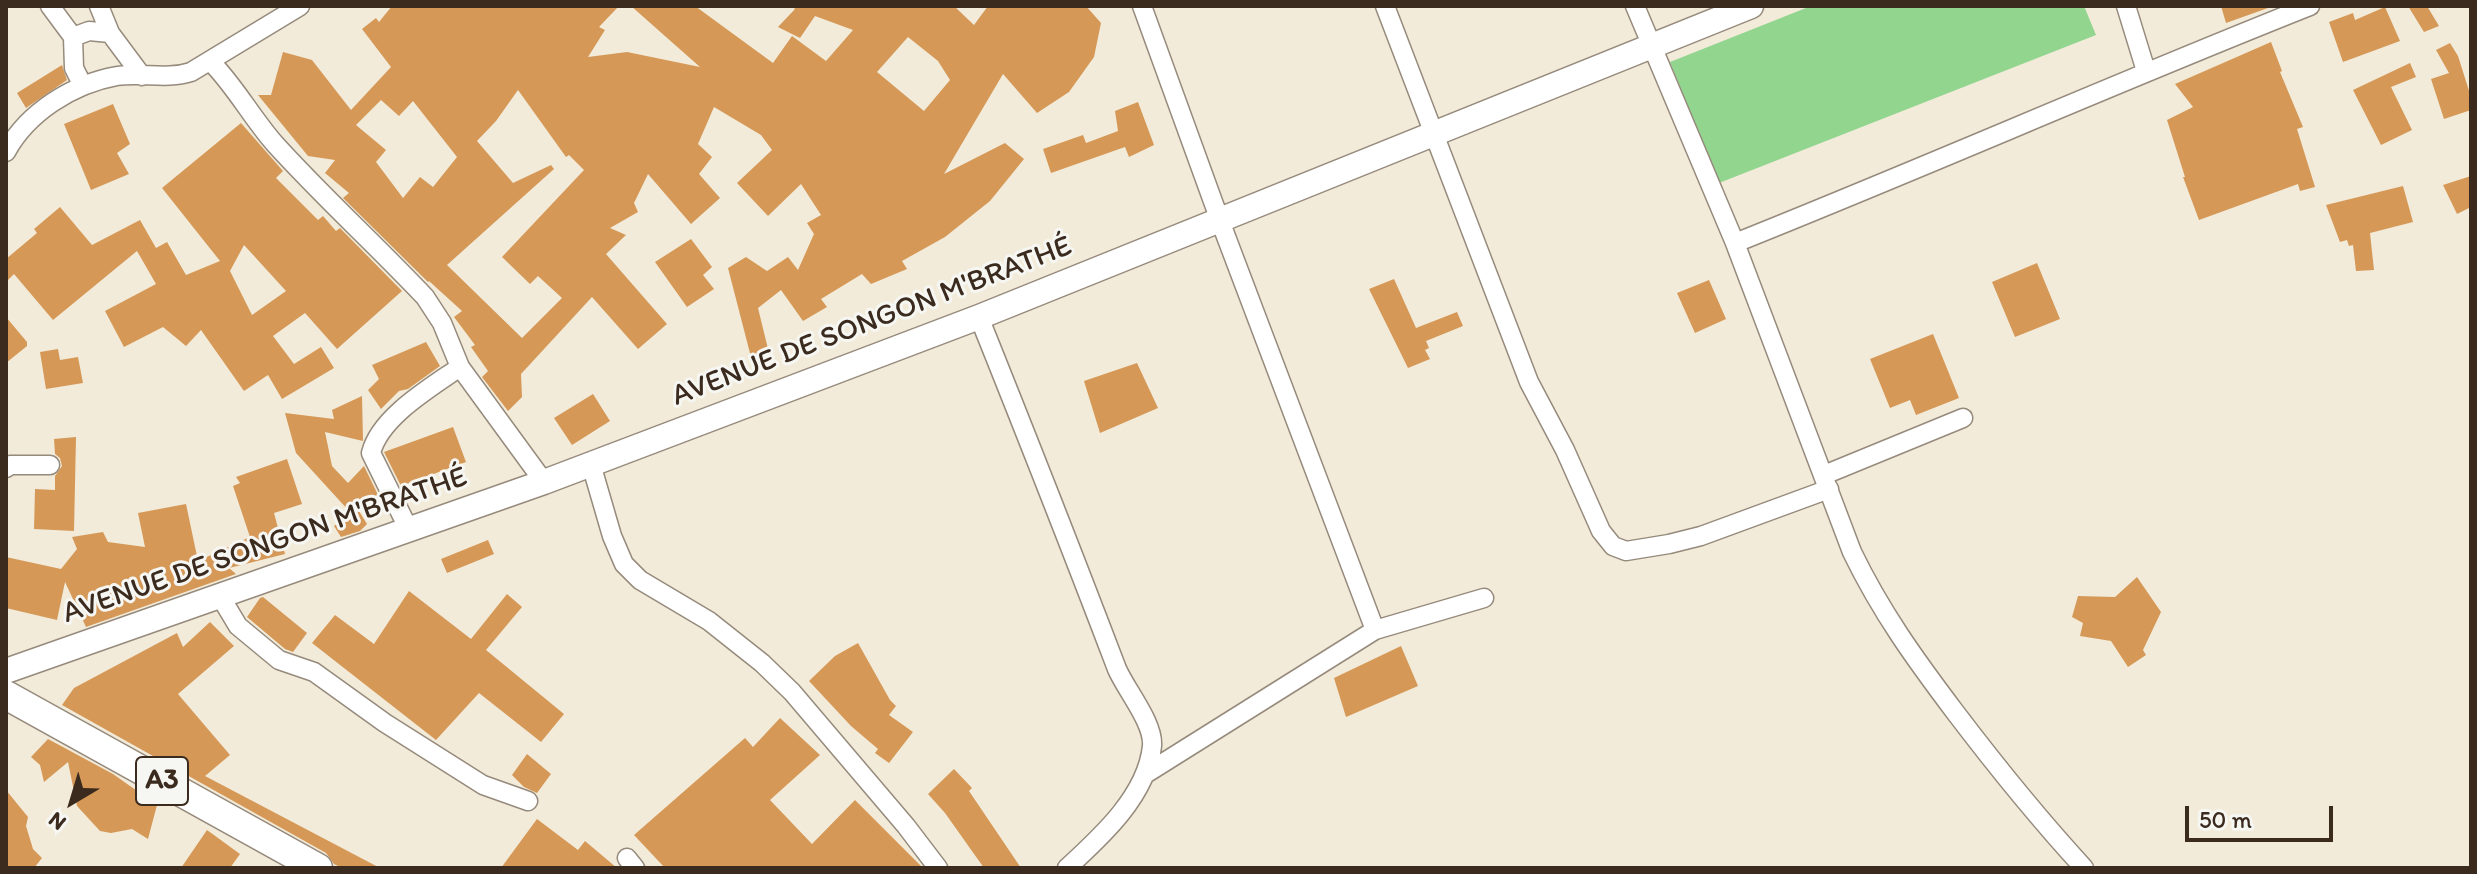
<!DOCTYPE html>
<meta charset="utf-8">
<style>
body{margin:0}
#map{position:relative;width:2477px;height:874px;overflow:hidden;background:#f2ebd9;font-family:Itim,sans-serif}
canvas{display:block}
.frame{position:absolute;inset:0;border:8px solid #3b2a1e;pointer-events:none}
.north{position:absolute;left:32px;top:762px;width:80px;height:80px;-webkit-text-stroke:6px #f6f6f2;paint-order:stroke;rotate:218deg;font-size:22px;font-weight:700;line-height:32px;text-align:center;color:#3b2a1e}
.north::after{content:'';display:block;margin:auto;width:28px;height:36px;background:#3b2a1e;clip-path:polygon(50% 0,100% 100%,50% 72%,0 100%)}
.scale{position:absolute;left:2185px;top:806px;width:148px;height:36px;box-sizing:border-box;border:4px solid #3b2a1e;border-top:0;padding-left:10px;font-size:24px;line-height:28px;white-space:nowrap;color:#3b2a1e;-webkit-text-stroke:6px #f6f6f2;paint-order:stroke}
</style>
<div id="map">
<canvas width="2477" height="874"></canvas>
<div class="frame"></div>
<div class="north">N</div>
<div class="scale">50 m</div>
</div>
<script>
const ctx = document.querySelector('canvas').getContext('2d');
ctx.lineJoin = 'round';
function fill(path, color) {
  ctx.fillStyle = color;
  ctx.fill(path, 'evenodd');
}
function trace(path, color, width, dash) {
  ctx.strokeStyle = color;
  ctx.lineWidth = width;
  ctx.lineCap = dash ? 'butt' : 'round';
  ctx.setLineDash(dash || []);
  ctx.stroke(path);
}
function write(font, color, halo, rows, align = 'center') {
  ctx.font = font + ' Itim,sans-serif';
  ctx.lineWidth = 6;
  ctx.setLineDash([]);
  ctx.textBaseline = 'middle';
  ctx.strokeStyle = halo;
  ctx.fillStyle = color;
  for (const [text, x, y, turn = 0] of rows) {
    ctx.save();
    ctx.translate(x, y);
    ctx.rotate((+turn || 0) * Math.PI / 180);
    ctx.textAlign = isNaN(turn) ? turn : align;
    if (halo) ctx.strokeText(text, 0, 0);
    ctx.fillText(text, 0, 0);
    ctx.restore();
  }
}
fill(new Path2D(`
 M1811 6H2084L2096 35 1719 183 1670 62Z`), '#91d58f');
fill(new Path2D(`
 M392 6H619L599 27 605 30 588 57 627 52 700 67 631 6H695L773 63 792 36 826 61 853 30 815 16 800 38 778 27 795 9 792 6H954L974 25 988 6H1086L1101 23 1094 57 1069 92 1037 113 1003 74 944 174 1005 143 1024 159 990 201 945 237 902 261 907 269 871 284 862 274 821 299 827 307 803 321 781 290 758 308 770 357 752 361 728 268 746 257 767 271 788 257 798 270 814 234 807 223 821 215 801 184 768 216 737 183 772 150 761 135 714 107 698 144 712 157 699 174 720 198 691 224 648 174 634 203 638 212 610 228 626 235 606 254 667 324 638 349 592 297 521 374 522 397 508 411 482 377 488 371 471 347 475 345 454 317 462 311 429 281 428 282 343 198 349 193 325 173 335 160 308 156 258 95H271L283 52 312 60 351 110 391 67 362 29 376 18 379 22ZM908 37 938 61 950 80 924 111 877 72ZM518 90 566 157 569 155 584 170 502 257 530 284 538 276 562 298 522 338 447 265 554 169 551 165 513 183 477 141 496 121ZM381 100 399 116 413 101 457 157 433 187 420 177 403 198 376 162 386 150 356 125Z
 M2221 6H2268V8L2226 23Z
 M2408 6H2427L2439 26 2424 32Z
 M2385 7 2400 41 2343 62 2329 22 2353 13 2355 20Z
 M2271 42 2282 71 2280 72 2303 127 2297 129 2315 187 2300 191 2298 184 2199 220 2183 177H2185L2167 120 2193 107 2175 84Z
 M2450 43 2458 56 2471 97V110L2444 119 2431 79 2449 73 2436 50Z
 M2410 63 2416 77 2391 87 2412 130 2381 145 2353 90Z
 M62 65 67 80 26 108 17 93Z
 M1138 102 1154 145 1129 157 1125 147 1051 173 1043 149 1083 135 1086 143 1118 131 1115 111Z
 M113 104 130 144 117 153 129 174 91 190 64 124Z
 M241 123 283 171 276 178 318 220 323 216 336 231 340 228 402 291 337 349 305 313 273 336 294 364 321 347 334 368 282 399 268 375 244 391 201 330 186 346 163 327 124 347 105 311 156 284 137 251 53 320 14 274 6 282V259L37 233 34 229 60 207 92 245 140 220 156 248 167 242 186 275 220 261 162 188ZM244 245 286 291 252 315 230 271Z
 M2471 176V207L2457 214 2443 185Z
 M2403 186 2413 222 2370 233 2374 270 2356 271 2353 245 2349 246 2347 240 2340 242 2326 205Z
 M691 239 712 267 703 275 714 289 687 307 655 262Z
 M2037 263 2060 319 2015 337 1992 282Z
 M1394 279 1416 328 1457 312 1463 326 1426 341 1429 348 1425 350 1430 359 1408 368 1369 289Z
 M1709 280 1726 319 1695 333 1677 293Z
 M6 317 27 342V346L6 363Z
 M1933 334 1959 398 1916 415 1910 400 1890 408 1870 359Z
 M426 342 440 366 408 389 399 391 381 409 368 390 379 379 372 365Z
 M58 349 60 360 78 357 83 383 46 389 40 352Z
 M1137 363 1158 408 1100 433 1084 381Z
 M593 394 610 421 572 445 554 418Z
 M362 396 363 441 325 432 332 466 348 483 364 466 379 497 349 511 296 453 285 413 334 419 332 410Z
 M453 427 466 462 401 486 384 452Z
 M76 437 74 531 34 529 35 489 55 490V476L62 466 60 458 55 454 54 439Z
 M287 459 302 504 274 513 285 554 229 568 236 574 86 627 65 582 57 620 6 608V557L61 569 77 549 72 537 103 532 108 542 145 547 138 513 186 504 198 561 250 537 233 486 240 483 236 477Z
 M357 508 367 524 360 531 341 537 334 526Z
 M488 540 494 554 447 573 441 559Z
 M2137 577 2161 612 2143 650 2146 655 2128 667 2111 641 2080 636 2083 623 2072 617 2078 596 2115 597Z
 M409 591 471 639 507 594 522 607 486 650 564 714 541 742 479 693 436 740 312 643 335 615 374 644Z
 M263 597 307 633 293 652 285 649 247 617 260 598Z
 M210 622 234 646 178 694 230 755 205 776 380 868H342L334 864 326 853 62 705 74 688 177 633 183 647Z
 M858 643 890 700 896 706 889 715 913 732 889 763 875 753 878 749 851 726 809 681 835 656Z
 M1401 646 1418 686 1346 717 1334 678Z
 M780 718 820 755 770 800 812 844 855 800 923 868H665L634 835 745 738 753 747Z
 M48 739 113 774 157 805 148 839 132 829 111 833 100 831 77 806 68 762 44 782 40 765 31 757Z
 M527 754 551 774 537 793 524 787 512 775Z
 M954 769 972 788 969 791 1021 868H984L945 813 928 794Z
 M6 790 28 817 26 826 33 849 42 858 34 868H6Z
 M537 819 578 850 585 841 617 868H501Z
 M207 830 240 854 230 868H181Z`), '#d59857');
const street = new Path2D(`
 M50 6 73 37 74 68 83 86
 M99 6 110 33 142 76
 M1142 6 1219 218 1375 630
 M1385 6 1529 382 1565 450 1601 531 1613 546 1626 551 1669 544 1701 536 1829 489
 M1635 6 1735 243 1852 552C1881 612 1915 659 1955 712 1996 766 2038 818 2084 868
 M2126 6 2146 71
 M73 37 89 31 110 33
 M211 62C235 86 252 118 275 144 323 197 376 245 425 297L442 323 460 367 544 482
 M6 152C27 113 72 84 117 76 142 72 166 80 191 72L300 6
 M1735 243C1928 166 2118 82 2310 6
 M979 317C1026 434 1072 551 1117 669 1126 690 1154 723 1152 746 1147 795 1102 836 1067 868
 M591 464 612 536 624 564 640 580 709 621 762 663 792 692 906 826 938 868
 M6 468 10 465H50
 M1824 475 1963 418
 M409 530 371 453C380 417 430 388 460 367
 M220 596 238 626 279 660 314 672 385 723 483 785 528 801
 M1147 773 1375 630 1484 598
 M627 858 635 868`);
const secondary = new Path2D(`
 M6 671 544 482 979 317 1751 6`);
const primary = new Path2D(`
 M6 695 318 868`);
trace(street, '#968a7c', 21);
trace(secondary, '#968a7c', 27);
trace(primary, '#968a7c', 31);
trace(street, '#fff', 18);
trace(secondary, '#fff', 24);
trace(primary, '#fff', 28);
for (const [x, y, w] of [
 [162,781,52]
]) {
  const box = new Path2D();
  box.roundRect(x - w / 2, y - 24, w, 48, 6);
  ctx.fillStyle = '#f6f6f2';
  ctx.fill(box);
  trace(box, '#3b2a1e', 2);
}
write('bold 28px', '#3b2a1e', null, [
 ["A3",162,781]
]);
write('30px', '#3b2a1e', '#f6f6f2', [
 ["AVENUE DE SONGON M'BRATHÉ",872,322,-21],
 ["AVENUE DE SONGON M'BRATHÉ",265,546,-19]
]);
</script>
